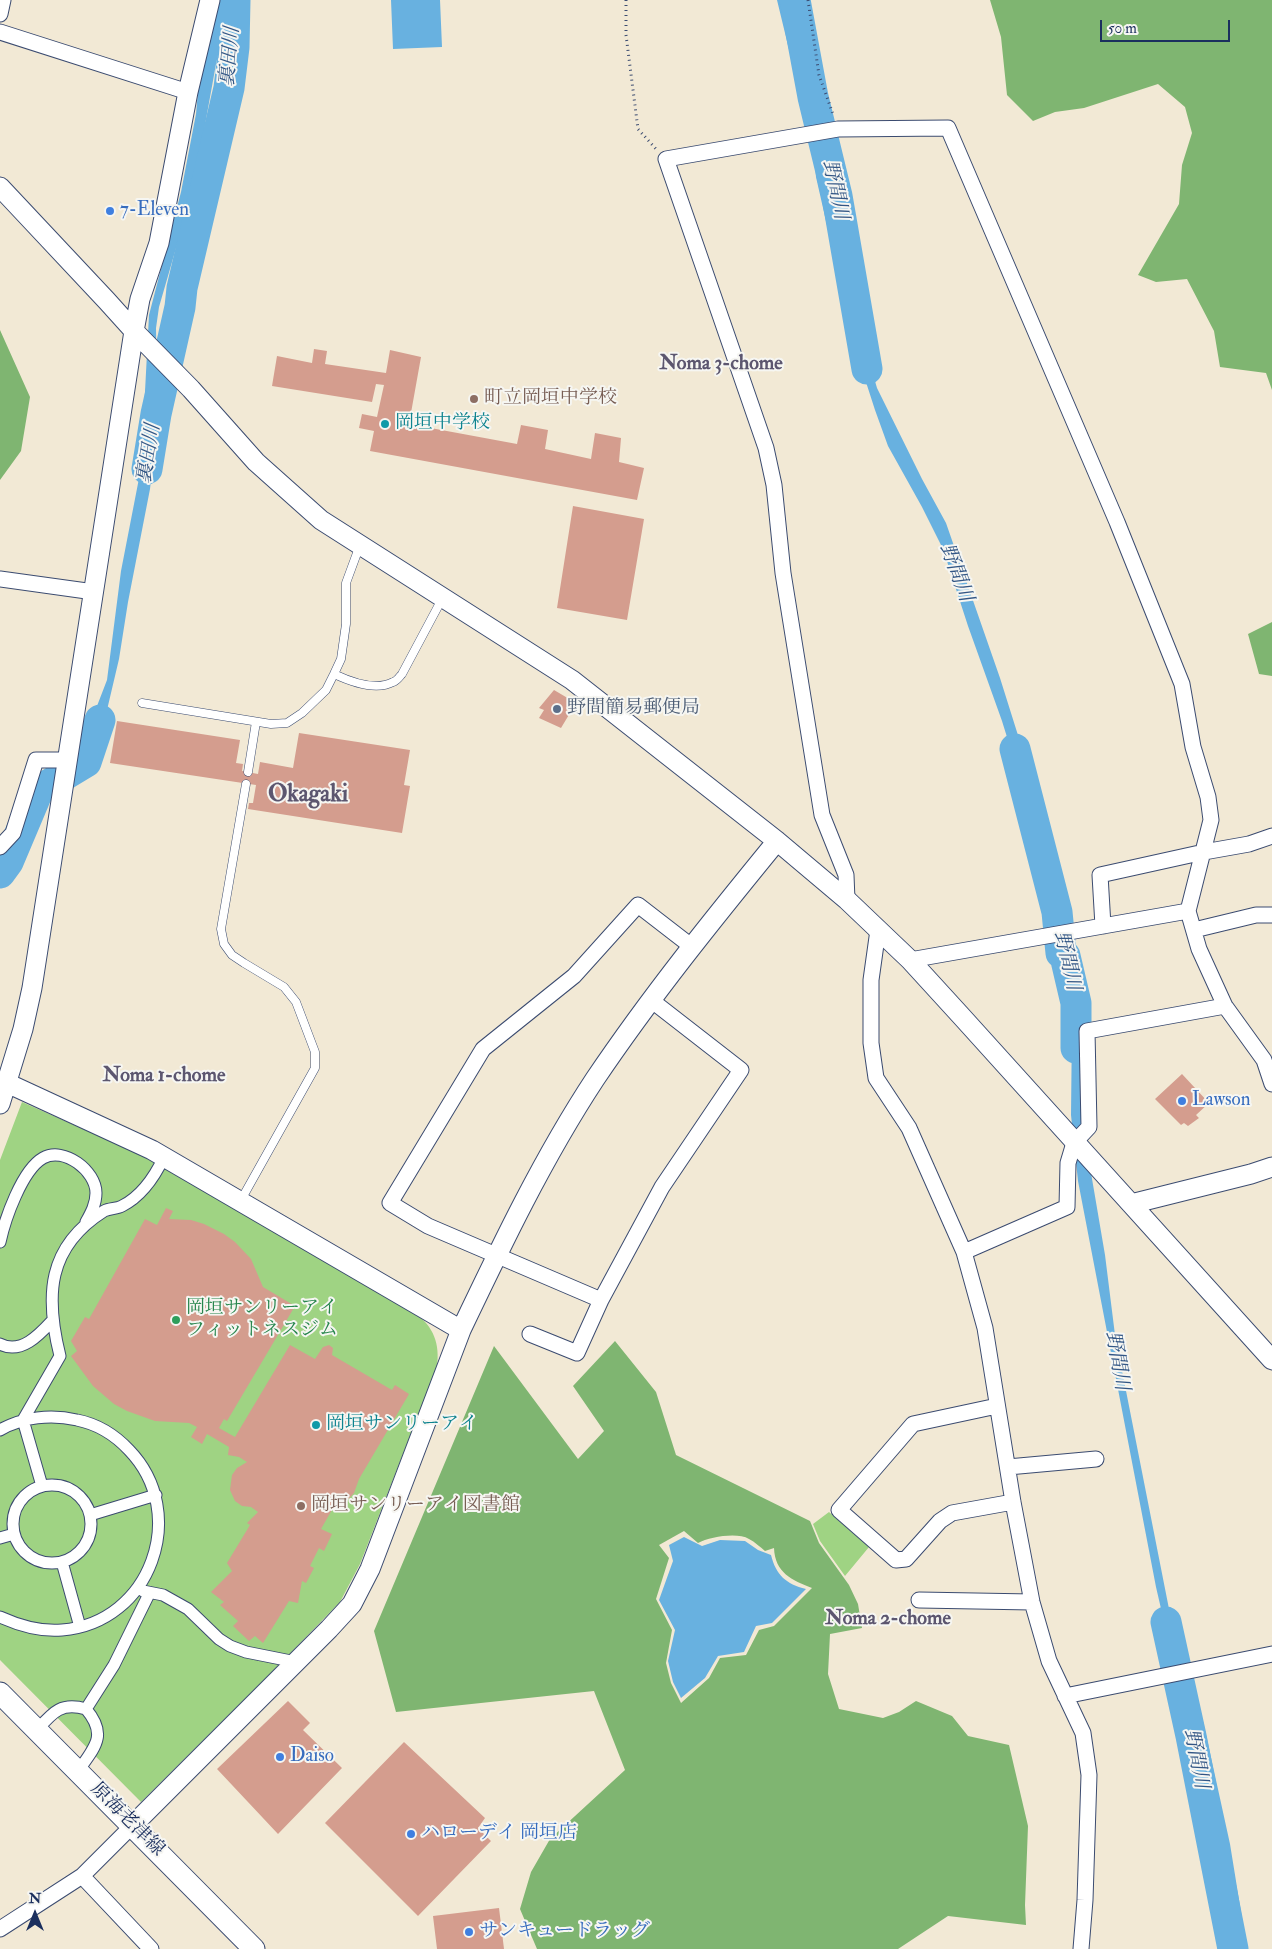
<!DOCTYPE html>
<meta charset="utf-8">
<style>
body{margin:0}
#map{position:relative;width:1272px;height:1949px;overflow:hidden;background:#f2e9d5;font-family:"IM FELL Double Pica",serif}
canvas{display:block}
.north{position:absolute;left:10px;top:1889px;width:50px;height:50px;-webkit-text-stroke:4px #f6f6f2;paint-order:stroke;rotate:0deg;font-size:14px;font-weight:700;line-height:20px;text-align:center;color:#1b2f5e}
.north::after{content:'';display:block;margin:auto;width:18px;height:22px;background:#1b2f5e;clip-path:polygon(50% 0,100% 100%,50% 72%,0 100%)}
.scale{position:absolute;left:1100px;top:20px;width:130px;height:22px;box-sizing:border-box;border:2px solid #1b2f5e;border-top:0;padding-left:6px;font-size:15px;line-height:18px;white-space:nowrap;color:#1b2f5e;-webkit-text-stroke:4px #f6f6f2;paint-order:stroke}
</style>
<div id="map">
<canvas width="1272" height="1949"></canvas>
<div class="north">N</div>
<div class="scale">50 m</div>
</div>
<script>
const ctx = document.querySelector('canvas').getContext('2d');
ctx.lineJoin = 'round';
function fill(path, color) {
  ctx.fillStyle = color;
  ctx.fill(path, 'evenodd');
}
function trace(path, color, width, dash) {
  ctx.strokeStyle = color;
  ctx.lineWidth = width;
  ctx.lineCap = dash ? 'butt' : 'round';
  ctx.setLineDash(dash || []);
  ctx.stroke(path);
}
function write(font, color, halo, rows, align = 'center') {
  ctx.font = font + ' "IM FELL Double Pica","Noto Serif JP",serif';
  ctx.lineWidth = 4;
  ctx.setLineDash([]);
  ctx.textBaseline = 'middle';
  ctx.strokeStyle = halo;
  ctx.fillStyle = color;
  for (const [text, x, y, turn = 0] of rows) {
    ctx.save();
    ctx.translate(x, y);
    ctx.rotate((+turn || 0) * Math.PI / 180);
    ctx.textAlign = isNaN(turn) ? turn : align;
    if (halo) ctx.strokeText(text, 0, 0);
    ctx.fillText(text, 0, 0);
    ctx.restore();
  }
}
fill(new Path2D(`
 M22 1102 133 1151 174 1173 415 1313C434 1327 440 1344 437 1367L360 1564 340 1602 273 1671 141 1802 0 1660V1160Z
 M829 1512 869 1547 845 1576 820 1541 813 1524Z`), '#9fd383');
fill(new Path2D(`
 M990 0H1272V390L1266 373 1220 367 1214 331 1187 279 1156 282 1138 275 1179 204 1182 165 1192 133 1185 107 1158 84 1084 108 1055 112 1033 121 1007 95 1001 37Z
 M0 330 30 397 21 451 0 480Z
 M1272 622V676L1259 674 1248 634Z
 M615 1341 656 1392 676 1455 810 1521 819 1543 849 1585 858 1604 862 1628 830 1634 828 1674 839 1709 883 1718 899 1712 916 1701 952 1716 968 1736 1009 1745 1028 1826 1025 1905 1026 1925 948 1916 898 1949H537L520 1909 531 1872 550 1839 625 1770 594 1691 396 1712 374 1631 494 1346 578 1459 604 1431 573 1386ZM684 1531 698 1543C710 1537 737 1532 749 1539 755 1542 760 1547 765 1551L774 1548C775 1573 792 1580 812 1588L774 1626 759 1630 746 1655 720 1658 709 1678 681 1703 671 1683 666 1663 672 1630 656 1599 669 1558 659 1545Z`), '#7fb571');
fill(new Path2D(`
 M220 0H231L216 64 194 186 159 307 156 328 157 384 154 417V453L150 489 128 602 119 659 99 744 92 757 54 781 42 794 22 853 0 879V864L8 855 19 834 35 790 46 778 69 765 85 750 97 706 107 680 121 571 141 468 149 315 181 192 196 114 199 80Z
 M391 0H440L442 47 393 49Z
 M777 0H788L809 89 817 115 852 302 877 388 922 479 946 523 1000 678 1044 818 1074 983 1079 1039 1082 1120 1105 1255 1115 1335 1170 1614 1180 1650 1198 1700 1207 1739 1230 1844 1247 1949H1237L1228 1886 1186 1697 1168 1639 1156 1587 1078 1181 1071 1115 1072 1023 1068 988 1052 923 1047 868 1033 809 1020 779 1002 721 968 626 943 549 922 507 888 446 875 410 854 345 816 177 814 153Z
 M684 1537 702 1546 720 1540 745 1541 758 1550 771 1555C776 1575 786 1584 806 1589L772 1623 756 1626 744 1652 718 1656 705 1678 681 1698 673 1682 668 1661 675 1630 659 1600 673 1561 669 1545Z`), '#68b1e0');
trace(new Path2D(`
 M795 0 813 97 837 196 867 369
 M147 469 156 414 180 307 182 288 229 88 234 47 235 0
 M1015 749 1057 912 1061 953 1065 956 1076 1003V1048
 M0 873 8 862 38 791 86 762 100 720
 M1166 1622 1191 1736 1233 1949`), '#68b1e0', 31);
fill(new Path2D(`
 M314 349 327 351 325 364 386 373 390 350 421 357 409 424 517 444 521 425 548 430 545 449 591 459 595 433 621 438 619 462 644 468 637 500 370 451 374 431 359 428 362 414 377 417 384 385 376 384 372 402 272 386 277 356 312 363Z
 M573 506 644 519 627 620 557 608Z
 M554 690 576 703 561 728 539 718 544 710 539 708Z
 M117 721 240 740 236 763 243 764 242 771 258 774 260 762 293 768 299 733 410 750 404 785 410 786 402 833 248 809 249 803H253L256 785 110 763Z
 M1182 1074 1209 1103 1196 1115 1199 1118 1188 1126 1184 1123 1181 1125 1155 1099Z
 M166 1208 173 1211 169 1219 191 1220 204 1224 224 1234 235 1242 251 1259 263 1287 295 1306 227 1421 224 1419 219 1428 235 1437 290 1345 315 1359 323 1347 329 1345 333 1348 332 1355 392 1390 395 1385 409 1394 359 1479 354 1493 343 1505 333 1508 321 1529 332 1534 324 1551 319 1548 310 1566 314 1568 306 1583 302 1581 298 1603 289 1601 263 1643 255 1636 249 1641 233 1626 238 1621 220 1605 224 1602 211 1592 232 1571 227 1563 250 1525 247 1523 258 1512 251 1507 242 1506 235 1501 230 1490 232 1475 237 1468 247 1462 239 1457 228 1455 229 1447 207 1434 202 1444 191 1437 197 1427 189 1423 155 1421 127 1411 114 1404 93 1386 71 1356 77 1351 71 1341 85 1317 89 1319 145 1219 157 1225Z
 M288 1701 310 1723 303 1730 342 1768 278 1834 217 1769Z
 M404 1742 485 1818 478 1828 491 1841 418 1916 325 1823Z
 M499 1908 504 1949H437L433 1916Z`), '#d49d8e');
const service = new Path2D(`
 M334 674C351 682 376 691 393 682 397 681 400 676 402 674L442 599
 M142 703 271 724 287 723 302 713 326 690 334 674 341 659 346 624V583L360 545
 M248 772 256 722
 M241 1200 315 1068V1052L296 1002 284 987 244 963 232 955 224 944 221 929 246 784`);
const pedestrian = new Path2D(`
 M0 1242C5 1219 22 1170 43 1158 64 1146 96 1171 96 1193 96 1204 91 1213 86 1222
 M0 1344C21 1355 40 1334 52 1321
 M0 1430C23 1417 51 1414 77 1420 97 1424 115 1435 129 1450 190 1513 151 1623 62 1630 40 1632 20 1626 0 1617
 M13 1524a39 39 0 1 1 78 0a39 39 0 1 1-78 0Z
 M42 1486 23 1420 60 1356C45 1296 47 1247 104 1211 110 1208 117 1209 122 1206 142 1196 155 1176 164 1157
 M90 1515 156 1495
 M0 1538 14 1534
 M62 1562 80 1627
 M143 1591 163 1595 188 1609 219 1639 230 1646 246 1652 296 1662
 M37 1730C53 1712 61 1702 86 1709L114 1665 149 1594
 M78 1771C95 1747 108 1735 86 1709`);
const minor = new Path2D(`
 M0 14 3 0
 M0 32 188 92
 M0 579 94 592
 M0 847 13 833 36 760H67
 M847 900 846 875 822 815 783 573 774 485 766 448 666 159 838 129 948 128 1117 522 1182 684 1193 747 1208 797 1211 820 1188 911 1199 949 1225 1006 1264 1060 1272 1084
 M1103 926 1100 875 1204 852 1249 844 1272 836
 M878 930 871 980V1043L876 1078 909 1128 964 1252 985 1328 1013 1502 1032 1602 1049 1661 1083 1733 1089 1775 1085 1900 1081 1949
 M1194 930 1256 915H1272
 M910 960 1188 911
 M964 1252 1067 1207 1068 1163 1074 1143 1089 1127 1087 1031 1225 1006
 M601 1300 428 1226 390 1203 483 1049 574 976 638 905 691 946
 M530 1334 577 1353 601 1300 662 1187 741 1070 651 1000
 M997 1406 913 1424 839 1510 896 1560 906 1559 940 1521 952 1513 1013 1502
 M1008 1467 1096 1459
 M919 1600 1032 1602
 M1065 1696 1272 1654
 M82 1876 151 1949
 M0 1929 82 1876 133 1825`);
const tertiary = new Path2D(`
 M0 187 107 301 134 331 191 389 256 462 321 520 572 680 777 841 847 900 910 960 963 1018 1272 1360
 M7 1083 152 1150 461 1330 370 1569 352 1604 329 1629 133 1825
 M0 1104 23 1029 32 988 134 331 140 299 159 243 188 92 210 0
 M1131 1204 1251 1174 1272 1167
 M461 1330C502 1244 543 1158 595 1079 651 996 714 918 777 841`);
const secondary = new Path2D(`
 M0 1693 254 1949`);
trace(service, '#3b4b70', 9);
trace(pedestrian, '#3b4b70', 13);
trace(minor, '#3b4b70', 17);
trace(tertiary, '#3b4b70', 21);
trace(secondary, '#3b4b70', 23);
trace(new Path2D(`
 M626 0V35L638 129 656 149
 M808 0 819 75 833 114`), '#3b4b70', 3, [1, 4]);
trace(service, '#fff', 8);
trace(pedestrian, '#fff', 11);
trace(minor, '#fff', 15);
trace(tertiary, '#fff', 19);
trace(secondary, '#fff', 21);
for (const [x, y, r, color] of [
 [110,211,5,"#3f7fe0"],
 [474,399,5,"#8d6e63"],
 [385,424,5,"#0f9aa8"],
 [557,709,5,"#5c6f8a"],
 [1182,1101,5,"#3f7fe0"],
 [176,1320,5,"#2e9e5b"],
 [316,1425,5,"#0f9aa8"],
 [301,1506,5,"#8d6e63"],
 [280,1757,5,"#3f7fe0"],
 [411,1834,5,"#3f7fe0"],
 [469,1932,5,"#3f7fe0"]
]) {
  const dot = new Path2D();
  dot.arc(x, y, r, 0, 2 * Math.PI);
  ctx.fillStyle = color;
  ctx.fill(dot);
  trace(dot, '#f6f6f2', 2);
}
write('19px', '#366cbe', '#f6f6f2', [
 ["7-Eleven",120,211],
 ["Lawson",1192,1101],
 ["Daiso",290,1757],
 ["ハローデイ 岡垣店",421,1834],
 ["サンキュードラッグ",479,1932]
], 'left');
write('19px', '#785e54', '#f6f6f2', [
 ["町立岡垣中学校",484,399],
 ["岡垣サンリーアイ図書館",311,1506]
], 'left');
write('19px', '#0d838f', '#f6f6f2', [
 ["岡垣中学校",395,424],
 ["岡垣サンリーアイ",326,1425]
], 'left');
write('19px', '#4e5e75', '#f6f6f2', [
 ["野間簡易郵便局",567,709]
], 'left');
write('19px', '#27864d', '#f6f6f2', [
 ["岡垣サンリーアイ",186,1309],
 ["フィットネスジム",186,1331]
], 'left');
write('19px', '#1b2f5e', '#f6f6f2', [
 ["原海老津線",127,1820,45]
]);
write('italic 20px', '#325685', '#f6f6f2', [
 ["裏田川",231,57,-85],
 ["野間川",834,190,78],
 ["裏田川",150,454,-81],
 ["野間川",955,573,69],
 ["野間川",1066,961,77],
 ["野間川",1116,1361,80],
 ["野間川",1195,1759,79]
]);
write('bold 20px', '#5c566f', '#f6f6f2', [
 ["Noma 3-chome",721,365],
 ["Noma 1-chome",164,1077],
 ["Noma 2-chome",888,1620]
]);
write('bold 24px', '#5c566f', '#f6f6f2', [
 ["Okagaki",308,796]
]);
</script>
